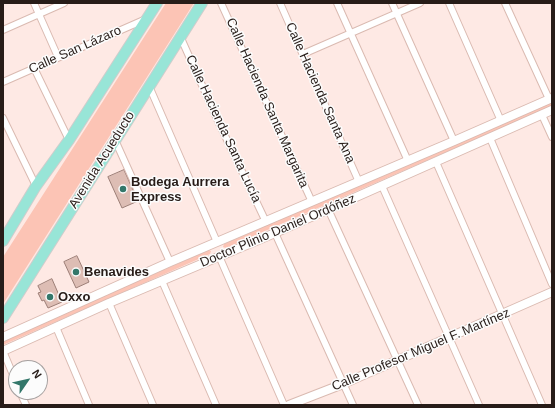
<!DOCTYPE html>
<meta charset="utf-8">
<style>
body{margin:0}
#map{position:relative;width:555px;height:408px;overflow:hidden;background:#fee9e4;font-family:Arial,sans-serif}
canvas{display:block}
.frame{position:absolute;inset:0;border:4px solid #271c18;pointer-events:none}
.north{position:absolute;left:8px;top:360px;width:40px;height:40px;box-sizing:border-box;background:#fcfcfc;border:1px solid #a7a2a1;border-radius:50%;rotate:56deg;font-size:11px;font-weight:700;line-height:16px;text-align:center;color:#271c18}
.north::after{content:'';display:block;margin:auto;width:14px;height:18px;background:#33776a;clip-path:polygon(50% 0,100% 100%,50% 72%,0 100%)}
</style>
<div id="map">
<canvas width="555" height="408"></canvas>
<div class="frame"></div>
<div class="north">N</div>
</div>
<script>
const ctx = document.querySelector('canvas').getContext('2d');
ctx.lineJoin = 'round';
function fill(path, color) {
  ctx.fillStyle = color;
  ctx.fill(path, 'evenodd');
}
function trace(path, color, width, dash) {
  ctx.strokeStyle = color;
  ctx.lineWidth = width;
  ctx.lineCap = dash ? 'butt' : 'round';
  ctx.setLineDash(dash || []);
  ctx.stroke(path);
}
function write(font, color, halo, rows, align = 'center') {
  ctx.font = font + ' Arial,sans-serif';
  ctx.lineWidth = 3;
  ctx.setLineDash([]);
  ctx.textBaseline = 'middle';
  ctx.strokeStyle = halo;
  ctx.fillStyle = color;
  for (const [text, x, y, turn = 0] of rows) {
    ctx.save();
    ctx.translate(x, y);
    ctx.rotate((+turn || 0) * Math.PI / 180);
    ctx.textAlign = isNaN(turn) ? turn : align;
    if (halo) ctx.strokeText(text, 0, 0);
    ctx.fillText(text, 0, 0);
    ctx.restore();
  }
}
fill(new Path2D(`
 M166 3H194L3 304V257Z
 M552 101V106L226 248 223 247 224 244Z
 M209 250 211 251 210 254 3 345V340Z`), '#fcc4b5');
const building = new Path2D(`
 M124 170 138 201 122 208 108 177Z
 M77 256 89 282 76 288 64 262Z
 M52 279 62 302 48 308 44 300 42 301 38 293 41 292 38 286Z`);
fill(building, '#ddbdb4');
trace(building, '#9c7e76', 1);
const minor = new Path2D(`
 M34 3 58 57
 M221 3 312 202
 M280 3 359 182
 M337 3 408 161
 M392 3 454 141
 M449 3 501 121
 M505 3 549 99
 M3 30 64 3
 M180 36 218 121 266 222
 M303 54 420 3
 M34 68 69 140
 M3 82 146 19
 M149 86 217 242
 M542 115 552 137
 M3 118 36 186
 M490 138 552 284
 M115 140 170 262
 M436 162 542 405
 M382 186 479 405
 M328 209 418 405
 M275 233 353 405
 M219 256 284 405
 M162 281 216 405
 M109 303 153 405
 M56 327 89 405
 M3 351 16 382
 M20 392 26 405`);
const tertiary = new Path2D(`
 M3 337 170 262 454 141 552 98
 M3 351 109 303 275 233 552 110
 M289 405 343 384 552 292`);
const primary = new Path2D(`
 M3 241 36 186 69 140 157 3
 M3 318 202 3`);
trace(minor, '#dabab1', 8);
trace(tertiary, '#dabab1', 10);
trace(primary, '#cfcdcc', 12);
trace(minor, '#fff', 6);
trace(tertiary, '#fff', 8);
trace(primary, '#98e5d7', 10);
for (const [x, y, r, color] of [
 [123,189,4,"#33776a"],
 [76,272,4,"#33776a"],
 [50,297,4,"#33776a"]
]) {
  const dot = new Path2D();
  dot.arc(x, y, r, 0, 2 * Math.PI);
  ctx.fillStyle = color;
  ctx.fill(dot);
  trace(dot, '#fcfcfc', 1.5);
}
write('13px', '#271c18', '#fcfcfc', [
 ["Calle San Lázaro",75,50,-24],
 ["Calle Hacienda Santa Ana",320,93,66],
 ["Calle Hacienda Santa Margarita",267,103,66],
 ["Calle Hacienda Santa Lucía",223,129,65],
 ["Avenida Acueducto",102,160,-58],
 ["Doctor Plinio Daniel Ordóñez",278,231,-23],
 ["Calle Profesor Miguel F. Martínez",421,350,-23]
]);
write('bold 13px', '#271c18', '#fcfcfc', [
 ["Bodega Aurrera",131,182],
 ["Express",131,197],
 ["Benavides",84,272],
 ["Oxxo",58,297]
], 'left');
</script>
